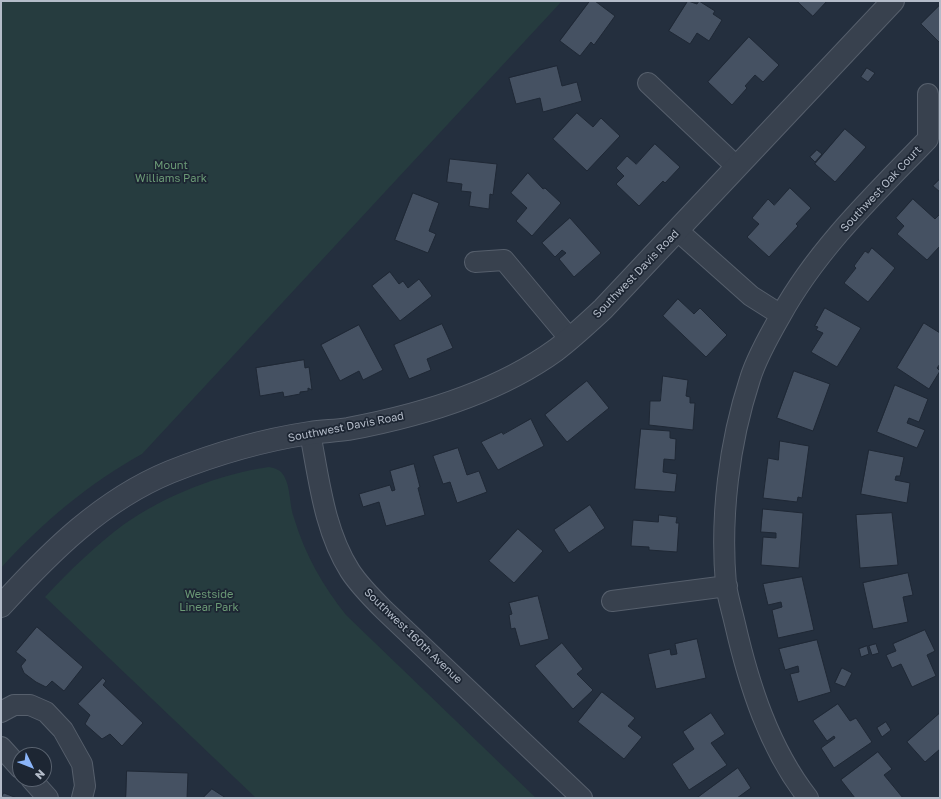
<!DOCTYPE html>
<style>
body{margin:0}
#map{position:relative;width:941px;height:799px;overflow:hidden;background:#242f3e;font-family:"Golos Text",sans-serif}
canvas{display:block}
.frame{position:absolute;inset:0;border:2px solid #b4bcc9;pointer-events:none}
.north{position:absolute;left:12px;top:747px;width:40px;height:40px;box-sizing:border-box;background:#1d2633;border:1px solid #59626f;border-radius:50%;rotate:133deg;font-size:11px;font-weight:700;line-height:16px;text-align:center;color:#b4bcc9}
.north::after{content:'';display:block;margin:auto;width:14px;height:18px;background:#8ab4f8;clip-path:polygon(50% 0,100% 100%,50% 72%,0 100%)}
</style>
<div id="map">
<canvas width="941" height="799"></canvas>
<div class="frame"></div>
<div class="north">N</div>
</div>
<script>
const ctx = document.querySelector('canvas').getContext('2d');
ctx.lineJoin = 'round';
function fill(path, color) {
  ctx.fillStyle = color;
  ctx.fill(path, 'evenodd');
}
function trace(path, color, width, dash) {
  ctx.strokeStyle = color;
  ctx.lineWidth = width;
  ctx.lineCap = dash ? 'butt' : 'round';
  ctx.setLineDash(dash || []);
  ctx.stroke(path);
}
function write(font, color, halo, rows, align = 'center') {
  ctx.font = font + ' "Golos Text",sans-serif';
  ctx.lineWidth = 3.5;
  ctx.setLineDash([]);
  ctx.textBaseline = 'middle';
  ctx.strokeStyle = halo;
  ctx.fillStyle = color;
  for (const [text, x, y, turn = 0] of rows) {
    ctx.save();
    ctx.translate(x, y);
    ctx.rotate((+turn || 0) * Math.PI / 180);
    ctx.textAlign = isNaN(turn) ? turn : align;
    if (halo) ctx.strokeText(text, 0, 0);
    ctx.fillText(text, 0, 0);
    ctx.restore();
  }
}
fill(new Path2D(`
 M1 1H562L142 454C89 483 42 523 1 568Z
 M269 467C275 468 281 470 284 476 291 488 289 505 294 518 305 555 323 586 346 615L536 798H256L45 597C69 571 95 546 123 525 164 496 219 474 269 467Z`), '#263c3f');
const building = new Path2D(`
 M590 1H595L615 16 594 45 591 42 580 56 560 41Z
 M688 1 697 4 699 1 715 11 713 14 722 20 709 41 697 33 690 44 669 31Z
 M797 1H827L813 16Z
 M940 5V43L921 24Z
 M749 37 779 65 763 82 755 75 745 86 747 88 732 105 708 82Z
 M557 66 562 86 577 82 582 101 543 112 540 98 516 104 509 78Z
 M867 68 875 73 868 82 861 77Z
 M577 113 593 127 601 118 620 136 587 171 553 139Z
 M845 129 866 147 835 182 815 164Z
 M655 144 680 167 665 183 663 181 639 206 616 184 624 176 616 168 627 156 636 164Z
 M817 150 822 154 815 162 810 157Z
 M450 159 497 164 493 195 490 194 489 209 469 206 471 192 461 191 462 184 447 182Z
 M528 173 543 189 545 188 561 203 532 236 516 221 527 208 511 193Z
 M940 179V192L933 186Z
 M790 188 811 208 796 224 798 226 769 257 747 237 759 224 752 218 768 199 774 205Z
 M413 193 439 203 429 231 436 234 428 253 395 240Z
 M913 199 935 219 940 214V246L927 260 897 234 904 226 896 218Z
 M570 218 601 253 574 277 559 259 566 253 562 250 555 257 542 243Z
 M872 248 895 268 868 302 844 283 856 268 854 266 865 251 868 253Z
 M390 272 399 284 403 281 408 288 419 279 432 296 400 321 372 286Z
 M678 299 694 314 700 308 727 335 706 357 663 316Z
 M825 308 861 328 837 367 811 352 823 333 816 330 818 327 815 326Z
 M924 323 940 333V364L937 368 940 371 929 389 897 368Z
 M442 324 453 348 427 359 431 370 409 379 394 345Z
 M359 325 383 370 363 380 359 371 340 381 321 345Z
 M304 360 305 368 309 367 312 390 308 388V391L300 392V394L284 397 283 392 260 396 256 368Z
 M794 371 830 384 813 431 777 418Z
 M663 376 688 380 686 396 690 397V403H695L693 430 649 425 650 401H660Z
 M587 381 609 408 567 442 545 415Z
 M895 385 928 399 919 422 909 418 907 423 925 430 917 448 877 432Z
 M531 419 544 446 498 470 481 442 502 432 503 434Z
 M641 429 670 431V438L676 439 675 460 664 459 663 472 677 474 675 492 635 489Z
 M780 441 809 446 802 498 798 497 797 502 763 498 768 458 778 460Z
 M458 448 467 475 479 471 487 492 457 503 450 482 443 484 433 456Z
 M869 450 904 457 900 476H896L895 480 910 483 907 503 861 494Z
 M414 464 420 487 418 488 425 515 386 526 379 502 363 507 359 494 390 485 392 491 395 490 390 471Z
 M590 505 605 528 569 553 554 530Z
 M763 509 803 513 799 568 761 565 763 537 776 538V533L761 532Z
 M892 513 898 565 860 568 856 515Z
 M659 515 677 517 676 523H679L677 552 649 550V547L631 546 633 520 658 522Z
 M518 529 543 551 514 583 489 561Z
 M908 573 913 595 903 597 908 622 873 629 863 583Z
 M802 577 814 630 778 638 772 610 782 607 781 602 768 605 763 584Z
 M538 596 549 639 520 646 515 628 511 629 509 615 512 614 509 603Z
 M37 627 83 667 64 691 52 681 46 687 36 682 24 673 21 666 26 660 16 652Z
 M925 630 935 651 927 655 936 676 912 687 901 664 892 668 886 655 896 651 893 644Z
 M697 639 706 678 656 689 648 654 670 649 671 655 677 654 675 644Z
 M817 640 831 692 798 702 790 674 799 672 798 666 785 670 779 649Z
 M562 643 583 669 577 674 593 690 573 709 535 666Z
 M876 644 879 653 872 655 869 646Z
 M867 646 869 654 861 657 859 649Z
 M842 668 852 673 845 687 835 683Z
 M103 678 106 681 103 685 143 723 122 746 110 734 102 739 85 724 90 715 78 704Z
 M602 692 635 718 628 726 642 737 624 759 578 722Z
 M838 704 850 721 856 718 872 742 834 768 821 748 835 738 834 736 827 741 813 721Z
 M711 713 725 734 711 743 727 765 689 790 672 764 694 749 683 732Z
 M940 713V749L925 762 907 742Z
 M886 722 891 730 882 737 877 728Z
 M878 752 892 769 884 775 903 798H855L841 780Z
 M738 768 751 788 737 798H697Z
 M127 771 188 773 187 798H126Z
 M212 789 226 798H203Z
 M4 793 17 798H1Z`);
fill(building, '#455162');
trace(building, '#1f2835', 1);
const minor = new Path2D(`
 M648 83 737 167
 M678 231 751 296 781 315
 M475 262 504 260 570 339
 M310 433C319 479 324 530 350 571 359 585 372 598 384 610L582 798
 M612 601 727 586
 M1 712 14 705H30L46 712 63 730 82 764 85 786 82 798
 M1 747 20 768
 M31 779 48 798
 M808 798C769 748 749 685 735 624 732 611 728 598 726 585 720 517 729 443 750 379 756 359 770 334 781 315 818 248 875 194 928 139V94`);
const tertiary = new Path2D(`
 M1 606C50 552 102 500 170 472 215 454 263 440 310 433 323 431 335 431 348 429 418 416 498 392 556 350 573 337 588 323 603 309L893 1`);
trace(minor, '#565f6c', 22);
trace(tertiary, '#565f6c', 24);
trace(minor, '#38414e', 20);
trace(tertiary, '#38414e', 22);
write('11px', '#6b9a76', '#1d2633', [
 ["Mount",171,166],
 ["Williams Park",171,179],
 ["Westside",209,595],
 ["Linear Park",209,608]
]);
write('11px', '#b4bcc9', '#1d2633', [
 ["Southwest Oak Court",881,189,-47],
 ["Southwest Davis Road",636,274,-46],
 ["Southwest Davis Road",346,427,-11],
 ["Southwest 160th Avenue",413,636,44]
]);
</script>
